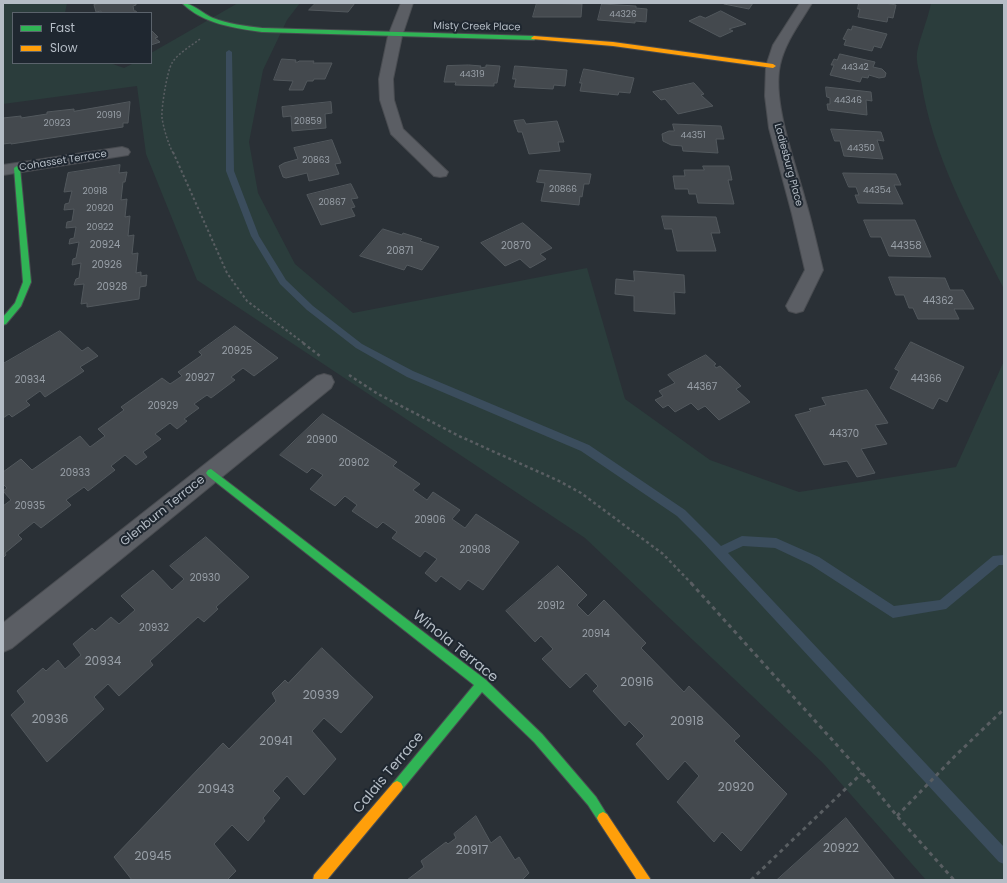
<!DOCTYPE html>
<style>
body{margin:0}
#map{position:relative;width:1007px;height:883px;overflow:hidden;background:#2a3036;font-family:Poppins,sans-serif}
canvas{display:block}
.frame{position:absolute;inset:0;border:4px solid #b5bdc6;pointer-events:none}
.legend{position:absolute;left:12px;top:12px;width:140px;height:52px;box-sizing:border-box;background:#1f2730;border:1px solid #5b636c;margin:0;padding:5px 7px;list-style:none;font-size:12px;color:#b5bdc6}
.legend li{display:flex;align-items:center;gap:8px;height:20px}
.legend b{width:20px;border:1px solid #5b636c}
</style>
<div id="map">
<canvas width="1007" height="883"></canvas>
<div class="frame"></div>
<ul class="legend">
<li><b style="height:5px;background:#30b455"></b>Fast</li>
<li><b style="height:5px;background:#ff9f0a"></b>Slow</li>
</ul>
</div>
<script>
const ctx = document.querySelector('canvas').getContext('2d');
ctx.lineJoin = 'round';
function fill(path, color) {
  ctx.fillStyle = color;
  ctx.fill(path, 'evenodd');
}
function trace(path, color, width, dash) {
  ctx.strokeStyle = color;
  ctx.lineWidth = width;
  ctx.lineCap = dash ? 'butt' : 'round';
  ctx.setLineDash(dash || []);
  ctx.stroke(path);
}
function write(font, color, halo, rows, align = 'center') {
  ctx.font = font + ' Poppins,sans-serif';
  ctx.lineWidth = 4;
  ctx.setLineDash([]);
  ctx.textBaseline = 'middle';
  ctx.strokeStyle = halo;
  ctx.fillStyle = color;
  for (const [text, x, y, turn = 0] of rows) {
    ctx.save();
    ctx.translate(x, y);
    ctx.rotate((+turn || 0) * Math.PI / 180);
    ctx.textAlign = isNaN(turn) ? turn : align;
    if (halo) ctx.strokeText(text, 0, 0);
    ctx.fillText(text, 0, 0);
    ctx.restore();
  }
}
fill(new Path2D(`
 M3 3H67L65 13H13V63H110L124 68 134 63H151V53L238 3H300L287 20 263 70 249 142 258 193 295 264 353 313 587 268 625 399 710 460 799 492 956 467 1004 361V880H926L823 763 585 538 197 280 146 154 137 86 3 104Z
 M931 3H1004V289C970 222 932 155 921 80 919 72 916 61 917 53 920 36 928 20 931 3Z`), '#2b3d3c');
fill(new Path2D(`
 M229 50 232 52 234 171 259 236 286 280 313 306 362 344 413 371 589 445 685 510 721 546 742 536 776 538 819 557 894 606 940 600 993 556 1004 555V565H999L946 609 893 618 811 565 775 548 743 546 728 553 1004 847V864L999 862 701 540 677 516 581 451 407 377 356 348 307 310 280 284 251 236 226 171V52Z`), '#3b4d5d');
const building = new Path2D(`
 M105 3H136V5L133 6 134 11H136L137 13H101V11L96 12 94 5Z
 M316 3H355L348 12 309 10Z
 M537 3 582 4 581 17H533Z
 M724 3H753L749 9 724 4Z
 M859 3H885L896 5 893 18 888 17 887 22 858 17 860 9H858Z
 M602 4 636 6V8L647 9 646 22 635 21V23L598 20Z
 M721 11 746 24 729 29 733 31 720 37 689 21 700 16 705 18Z
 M853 26 887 34 881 48 874 46 872 51 844 45 846 40 843 39 848 29 851 30Z
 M151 30 158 37 155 38 160 42 151 45Z
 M840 54 875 62 873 67 882 69 886 73 885 77 879 78 869 75 868 78 862 77 860 82 830 75 834 65H831L834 59 837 60Z
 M282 59 296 60 295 62H298L299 61H314L313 63H332L325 79H314L313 81H307L303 90H289L293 81 274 80Z
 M469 65 481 66 480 68 486 67V65L500 66 497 83H494V86L455 85 456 82H444L447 66Z
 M515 66 567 70 565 86 554 85 553 89 514 87 516 79H513Z
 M584 69 634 78 630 93 619 92 618 95 580 91 582 83H580Z
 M694 83 704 94 701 95 713 106 678 114 665 99 661 100 653 92Z
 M826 87 871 92 872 101 866 100 867 115 828 110 827 104H830V98L827 97Z
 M130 102 128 123H123V127L11 144V143L3 144V118L21 116V118L47 114V112L74 109V111Z
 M331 102 332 113 325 114 326 128 292 131 291 116 283 117 282 107Z
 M524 120 526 124 557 121 564 142H558L560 151 529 154 522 132H518L514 121Z
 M673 124 721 126 724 139H716L718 153 683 151 682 146 671 145 663 141 662 134 669 131H674Z
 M831 129 881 132 884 141 877 140 883 159 844 156 840 141H835Z
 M332 140 341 163 335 164 339 174 309 181 307 173 286 178 283 177 279 166 284 163 298 159 294 148Z
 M120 165 119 173 127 172 125 182H123L121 200 127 199 125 217 130 216 128 236 134 235 132 254 138 253 136 273 141 272V276L147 275 146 286 140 287 139 299 87 307V303L81 304 84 284 74 285 76 279 79 278 81 263 72 265 73 259 76 258 79 242 69 244 70 239 74 238 76 227 66 228 67 222 72 221 74 209 64 210 65 204 69 203 72 191 64 192 68 173Z
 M703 166H729L732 180H728L734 204 698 203 696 194H689L688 189H675L673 176H685L684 170H704Z
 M540 170 591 174 589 184H584L582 197 580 196 579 205 541 201 545 183 537 182Z
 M843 173 896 174 901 185H894L903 204 858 203 855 195H859L856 187H849Z
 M351 184 358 198 351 199 355 207 351 208 355 216 321 225 307 195Z
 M662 216 716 217 720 233H711L716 251H677L672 229H665Z
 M864 220H915L931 257 889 256 881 237H871Z
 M523 223 552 248 540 254 546 259 530 268 520 259 505 266 481 243Z
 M383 229 402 235 403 233 422 239 420 241 439 247 422 270 407 265 404 270 360 256Z
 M634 271 684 275 685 293 674 292 675 314 634 311V296L615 294 616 279 634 281Z
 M889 277 945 278 950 290H963L974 309H954L959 319H918L913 308H909L904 295H896Z
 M235 326 278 358 254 376 243 368 231 377 235 380 211 398 207 395 194 404 199 408 184 419 187 421 177 429 170 423 155 434 161 439 143 452 147 457 136 465 125 455 111 466 115 470 88 491 84 487 66 500 71 505 41 528 34 522 18 535 22 539 5 553 6 555 3 558V506L11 500 3 491 7 488 3 484V472L21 459 32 470 80 436 90 447 105 436 98 429 124 410 121 407 162 378 170 384 182 376 178 372 202 355 199 352Z
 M60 331 82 351 88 347 98 356 80 367 84 371 45 397 40 391 26 401 30 405 12 417 9 414 3 418V364Z
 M911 342 964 367 947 402 939 398 933 409 890 388 899 371 895 369Z
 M706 355 716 364 714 365 716 368 720 366 741 386 736 389 750 402 719 420 705 406 698 410 691 403 675 412 668 405 663 408 655 400 663 396 659 391 675 383 668 375Z
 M867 390 888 423 875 425 887 444 861 449 875 473 857 477 847 461 824 465 795 415 811 411 809 409 826 405 822 398Z
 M323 414 397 462 393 466 420 484 413 490 427 500 433 492 460 510 452 519 465 528 476 514 519 542 483 590 468 580 460 590 441 576 436 582 425 573 437 559 425 551 420 557 392 538 397 532 383 522 377 528 352 511 357 505 345 496 335 506 310 489 323 475 312 468 307 473 280 455Z
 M206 537 249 577 216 607 218 609 204 622 198 617 150 661 153 665 119 696 108 684 94 697 104 709 47 762 11 715 25 702 17 691 43 668 46 671 58 660 65 669 81 655 73 644 92 628 95 631 111 617 119 624 135 610 121 596 153 570 172 590 184 579 170 566Z
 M558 566 587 595 577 605 588 616 604 600 646 643 641 648 684 692 689 686 740 736 734 741 787 794 741 851 722 832 714 842 677 802 699 776 685 761 668 780 636 744 644 736 629 721 625 726 593 691 598 686 586 673 570 688 542 659 553 649 541 636 535 642 506 611Z
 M322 648 373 697 341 733 324 718 312 731 336 759 304 795 287 776 273 791 280 798 263 818 265 821 248 841 232 825 214 844 236 871 227 880H132L114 857 223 743 229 749 276 701 272 693 285 680 288 683Z
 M476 816 491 843 500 836 515 860 519 857 529 873 522 880H407L424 867 421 861 446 842 448 844 456 838 454 834Z
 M846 818 895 880H777Z`);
fill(building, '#44494e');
trace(building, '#52585d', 1);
const street = new Path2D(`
 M401 3H413L402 36 393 79 394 100 403 129 448 172 446 176 440 177 434 176 391 134 380 100 379 79 388 36Z
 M800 3H812C800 23 785 42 780 65 772 102 795 162 805 199 812 222 817 246 823 270L803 311 796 313 789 311 786 306 805 270 792 214 769 128 765 96 766 66 773 45Z
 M122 147 128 149 130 152 128 155 3 175V165Z
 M324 374 331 376 334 382 331 388 12 648 3 652V623L317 376Z`);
const fast = new Path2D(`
 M182 3C193 3 203 14 213 18 228 24 245 26 262 28L534 36 537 38 534 40 262 32C234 28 203 24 182 3Z
 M17 166 20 168 31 282 21 306 6 324 3 325V317L15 303 23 282 14 168Z
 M211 469 486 680 542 734 596 797 609 818 607 822 603 824 599 822 588 805 534 742 482 692 401 791 397 793 393 791 391 787 393 783 474 685 208 476 206 473 208 470Z`);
const slow = new Path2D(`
 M534 36 613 42 773 64 776 66 773 68 613 46 532 39 531 38Z
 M397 781 401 783 403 787 401 791 327 880H313L314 875 393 783Z
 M603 812 607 814 651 880H637L599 822 597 818 599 814Z`);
trace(street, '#494c51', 2);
trace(fast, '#494c51', 2);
trace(slow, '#494c51', 2);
trace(new Path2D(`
 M173 153C168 143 164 130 162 118 161 109 167 71 172 63 178 53 191 46 200 39`), '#595e62', 1.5, [2, 2]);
trace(new Path2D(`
 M173 152 227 273 247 301 305 344`), '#595e62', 2, [2.5, 2.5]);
trace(new Path2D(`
 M303 343 320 356
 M349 375 378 394 459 436 559 481 581 493 663 554 692 584`), '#595e62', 2.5, [3, 3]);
trace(new Path2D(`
 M691 583 862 773 897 816 954 880
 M897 816 955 756 1004 709
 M751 880 862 773`), '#595e62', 3, [4, 4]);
fill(street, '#5b5e64');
fill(fast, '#30b455');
fill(slow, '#ff9f0a');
write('9px', '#99a0a8', null, [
 ["44326",623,15],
 ["44342",855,68],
 ["44319",472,75],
 ["44346",848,101],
 ["20919",109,116],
 ["20859",308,122],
 ["20923",57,124],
 ["44351",693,136],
 ["44350",861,149],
 ["20863",316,161],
 ["20866",563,190],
 ["44354",877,191],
 ["20918",95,192],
 ["20867",332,203],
 ["20920",100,209],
 ["20922",100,228]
]);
write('10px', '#b5bdc6', '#1f2730', [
 ["Misty Creek Place",477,27,1],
 ["Cohasset Terrace",63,161,-9],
 ["Ladiesburg Place",788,165,75]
]);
write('10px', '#99a0a8', null, [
 ["20924",105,245],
 ["20870",516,246],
 ["44358",906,246],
 ["20871",400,251],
 ["20926",107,265],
 ["20928",112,287],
 ["44362",938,301],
 ["20925",237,351],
 ["20927",200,378],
 ["44366",926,379],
 ["20934",30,380],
 ["44367",702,387],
 ["20929",163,406],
 ["44370",844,434],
 ["20900",322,440],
 ["20902",354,463],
 ["20933",75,473],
 ["20935",30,506],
 ["20906",430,520],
 ["20908",475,550],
 ["20930",205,578],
 ["20912",551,606],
 ["20932",154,628],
 ["20914",596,634]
]);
write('12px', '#b5bdc6', '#1f2730', [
 ["Glenburn Terrace",163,511,-39]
]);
write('12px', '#99a0a8', null, [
 ["20934",103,662],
 ["20916",637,683],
 ["20939",321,696],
 ["20936",50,720],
 ["20918",687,722],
 ["20941",276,742],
 ["20920",736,788],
 ["20943",216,790],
 ["20922",841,849],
 ["20917",472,851],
 ["20945",153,857]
]);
write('14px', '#b5bdc6', '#1f2730', [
 ["Winola Terrace",455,647,39],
 ["Calais Terrace",389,773,-50]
]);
</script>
